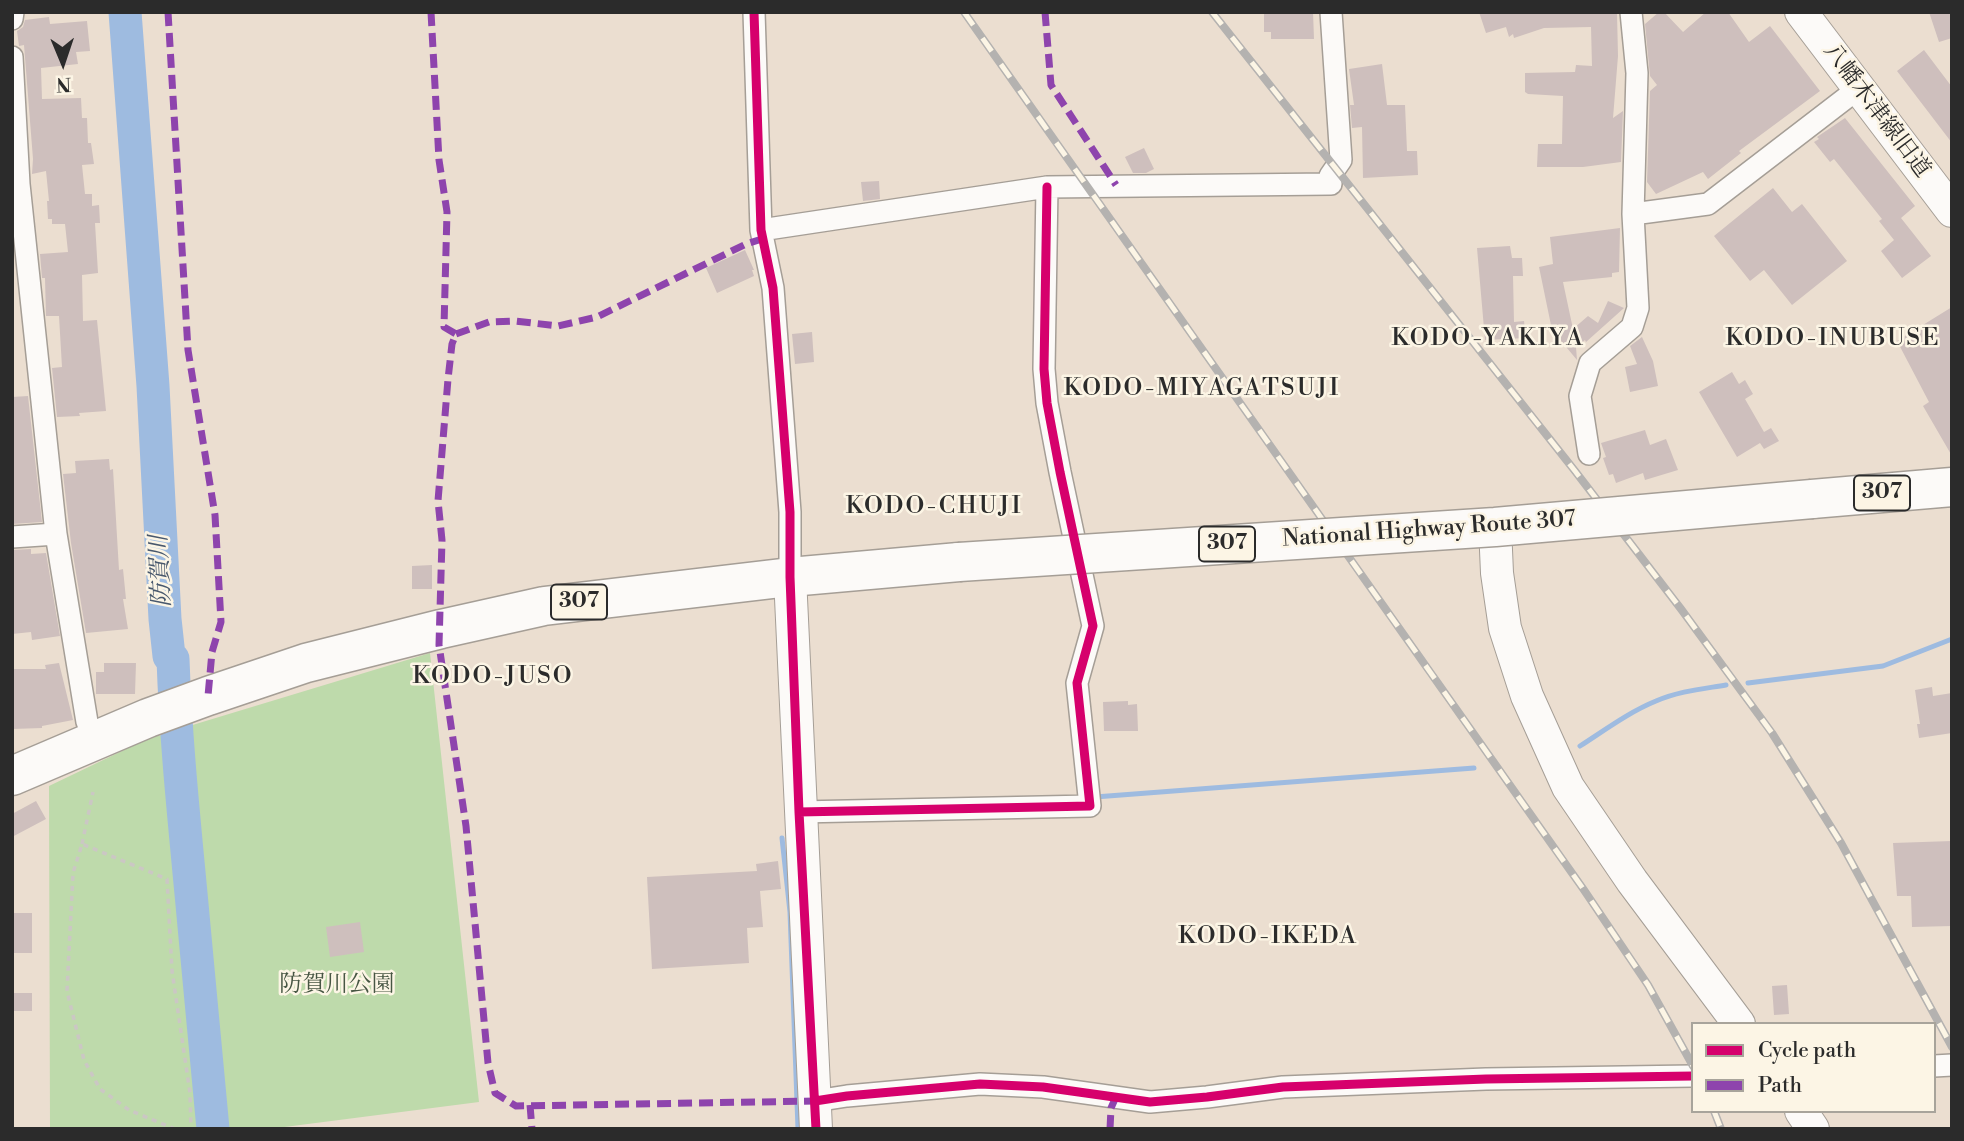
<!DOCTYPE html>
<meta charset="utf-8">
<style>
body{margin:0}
#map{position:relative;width:1964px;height:1141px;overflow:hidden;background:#ebded0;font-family:"Libre Bodoni",serif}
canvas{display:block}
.frame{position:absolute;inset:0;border:14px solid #2b2b2b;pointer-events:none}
.legend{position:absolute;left:1691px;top:1022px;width:245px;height:91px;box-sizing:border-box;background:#fcf5e5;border:2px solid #a8a49b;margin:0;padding:9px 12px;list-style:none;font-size:21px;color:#2b2b2b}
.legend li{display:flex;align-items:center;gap:14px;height:35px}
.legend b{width:35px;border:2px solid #a8a49b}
.north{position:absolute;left:28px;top:28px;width:70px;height:70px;-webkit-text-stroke:5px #fcf5e5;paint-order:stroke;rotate:178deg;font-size:19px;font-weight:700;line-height:28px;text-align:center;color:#2b2b2b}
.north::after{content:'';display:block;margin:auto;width:24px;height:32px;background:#2b2b2b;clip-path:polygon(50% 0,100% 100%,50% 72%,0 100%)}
</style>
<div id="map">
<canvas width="1964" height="1141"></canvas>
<div class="frame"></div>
<ul class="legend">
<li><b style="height:9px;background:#d6006c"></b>Cycle path</li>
<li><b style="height:9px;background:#8e44ad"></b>Path</li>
</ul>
<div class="north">N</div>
</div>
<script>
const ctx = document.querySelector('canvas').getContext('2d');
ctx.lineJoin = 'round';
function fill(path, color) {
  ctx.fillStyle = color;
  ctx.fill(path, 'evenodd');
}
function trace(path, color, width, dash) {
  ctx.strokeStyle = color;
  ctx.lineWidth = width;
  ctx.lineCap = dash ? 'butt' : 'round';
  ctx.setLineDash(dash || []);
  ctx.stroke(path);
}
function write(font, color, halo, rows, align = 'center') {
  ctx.font = font + ' "Libre Bodoni","Noto Serif JP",serif';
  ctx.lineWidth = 5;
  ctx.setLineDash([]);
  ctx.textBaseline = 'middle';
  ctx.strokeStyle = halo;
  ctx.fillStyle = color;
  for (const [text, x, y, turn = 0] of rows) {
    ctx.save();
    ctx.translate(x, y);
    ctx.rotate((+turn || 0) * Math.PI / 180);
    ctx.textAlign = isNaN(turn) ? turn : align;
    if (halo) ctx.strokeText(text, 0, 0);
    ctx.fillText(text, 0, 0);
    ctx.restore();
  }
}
fill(new Path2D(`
 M430 653 479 1102 269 1129H221L186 727Z
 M171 733 205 1129H50L49 786 149 738Z`), '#bedaab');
trace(new Path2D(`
 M1748 683 1883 666 1952 639
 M1580 746C1605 730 1629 712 1656 701 1679 691 1702 689 1726 685
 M1095 797 1474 768
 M782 838 790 912 798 1129`), '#9ebbe0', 5);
trace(new Path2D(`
 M125 12 153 386 165 619 169 656 173 659C176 749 186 837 194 926 201 994 206 1061 213 1129`), '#9ebbe0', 33);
fill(new Path2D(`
 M1264 12H1313L1314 39H1271V32H1264Z
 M1479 12 1617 13 1618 56 1613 118 1623 111 1621 162 1583 167H1537L1538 144H1562L1563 96 1528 94 1525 92V73L1575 72 1576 65 1592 66 1591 27 1544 28 1514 38 1513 34 1509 37 1506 27 1486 33Z
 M1659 12H1664L1683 32 1706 12H1728L1749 42 1770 26 1820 91 1739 151 1741 153 1708 179 1703 172 1656 194 1647 182 1650 91 1657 85 1650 76 1645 24Z
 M1929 12H1952V38L1939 42Z
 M49 17 50 24 87 21 90 51 76 52 78 64 41 68 42 99 81 98 82 118H87L88 143H91L94 164 82 165 85 194H92V206L99 205 100 223H95L98 273 82 275 83 321 97 320 106 411 79 413 80 416 57 417 52 368 62 367 59 316H46L45 278H42L40 254 68 252 65 224H52V219H48L47 201H49L46 171 32 174 33 159 24 45 19 46 17 31 23 27 25 20Z
 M1924 50 1952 87V143L1897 71Z
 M1382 64 1387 105H1405L1407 151H1417L1418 175 1363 178 1362 127 1352 128 1350 105H1354L1349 69Z
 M1845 118 1915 206 1901 218 1931 256 1902 278 1881 251 1894 240 1879 221 1882 219 1834 159 1830 162 1814 142 1819 139 1817 137Z
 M1144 148 1154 169 1146 173H1133L1125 157Z
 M879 181 880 199 863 201 861 182Z
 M1773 188 1792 212 1802 204 1847 261 1792 305 1764 270 1750 281 1714 236Z
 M1620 228 1619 272 1612 273V277L1563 282 1573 329 1588 316 1598 323 1608 301 1624 308 1586 342 1585 340 1576 347 1577 360 1552 330 1539 267 1553 264 1550 237Z
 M1510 246 1512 258H1522L1523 276H1513L1514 322 1524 321 1526 338 1485 340 1477 248Z
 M745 250 754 270H752L754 276 717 293 706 268Z
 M1952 307V456L1923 406 1929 402 1897 341Z
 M812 332 814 362 795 364 792 334Z
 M1642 337 1653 361 1658 386 1630 392 1625 367 1637 364 1630 346Z
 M1732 372 1739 384 1745 380 1753 394 1745 399 1764 432 1771 428 1779 441 1764 449 1760 443 1737 457 1699 392Z
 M28 396 42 522 12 524V397Z
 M1645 430 1650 445 1666 439 1678 470 1645 480 1643 473 1616 483 1613 474 1609 475 1603 458 1606 457 1601 443Z
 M109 459 110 470 113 469 119 570 123 569 126 599H123L128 629 86 633 71 543 63 474 76 473 75 461Z
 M31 549V554L46 553 60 636 32 640 31 632 12 634V550Z
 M432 565V589H412V566Z
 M59 663 73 720 42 726V728L12 729 13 669H46L45 665Z
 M104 663H136L135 694H96V672H104Z
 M1932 687 1933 696 1952 693V733L1919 738 1917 724H1920L1915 690Z
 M1128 701V705L1137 704 1138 731H1104L1103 702Z
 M36 801 46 819 12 837V814Z
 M1952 841V926L1912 927 1911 896H1897L1893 843Z
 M778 861 781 889 760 891 763 927 747 928 749 963 652 969 647 877 757 871 756 864Z
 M12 913H32V953H12Z
 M360 922 364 952 330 957 326 927Z
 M1787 985 1789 1014 1774 1015 1772 986Z
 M12 993H32V1011H12Z`), '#cebfbd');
const street = new Path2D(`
 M754 12 761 230 773 288 790 512V577
 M12 19 13 12
 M12 57 19 184 56 534 12 537
 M1633 214 1708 204 1859 88
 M761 230 1047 187 1331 184 1330 176 1341 160 1331 12
 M1589 454 1580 396 1590 363 1632 327 1638 308 1633 214 1637 73 1631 12
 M56 534 87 722
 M799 812 1090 806 1077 683 1093 626 1060 472 1047 403 1044 369 1047 187
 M1934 1066 1952 1065
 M815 1101 847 1096 980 1084 1043 1087 1150 1102 1207 1097 1283 1087 1486 1079 1693 1076`);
const secondary = new Path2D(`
 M1801 12 1952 211
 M1495 527 1497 573 1505 628 1527 696 1568 787 1632 881 1739 1024
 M790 577 816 1129
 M1801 1111 1813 1129`);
const highway = new Path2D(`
 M1812 499 1952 487
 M12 776 148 718 208 696 306 663 441 629 544 606 790 577 959 562`);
trace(street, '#a59e96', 24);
trace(secondary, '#a59e96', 34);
trace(highway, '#a59e96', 41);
trace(new Path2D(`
 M82 844 93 792
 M175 1129 129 1110 100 1089 84 1060 67 991 73 873 82 844 167 879 172 971 190 1093 191 1129`), '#cbc7c4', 3.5, [5, 5]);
trace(street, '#fcfaf8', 21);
trace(secondary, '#fcfaf8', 32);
trace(highway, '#fcfaf8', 38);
const rail = new Path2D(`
 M964 12 1584 890 1648 985 1693 1066
 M1212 12 1575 471 1681 609 1772 733 1841 843 1952 1047
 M1714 1111 1721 1129`);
trace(rail, '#b4b2b0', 8);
trace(rail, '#fcf5e5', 5, [16]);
const highwayBridge = new Path2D(`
 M959 562 1495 527 1812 499`);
trace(highwayBridge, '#a59e96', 41, []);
trace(highwayBridge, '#fcfaf8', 38);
trace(new Path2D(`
 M168 12 188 350 215 515 221 622 212 652 208 696
 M431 12 439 160 447 212 444 327 456 334 452 344 448 379 438 501 442 540 439 645 466 826 488 1063 495 1093 516 1106 815 1101
 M1045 12 1051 85 1116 185
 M456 334 489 322 515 321 558 326 597 317 746 244 762 239
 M530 1105 532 1129
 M1110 1129 1111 1108 1115 1099`), '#8e44ad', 7, [14, 7]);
trace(new Path2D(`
 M754 12 761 230 773 288 790 512V577L799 812 816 1129
 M799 812 1090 806 1077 683 1093 626 1060 472 1047 403 1044 369 1047 187
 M815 1101 847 1096 980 1084 1043 1087 1150 1102 1207 1097 1283 1087 1486 1079 1693 1076`), '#d6006c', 9);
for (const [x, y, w] of [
 [1882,493,56],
 [1227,544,56],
 [579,602,56]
]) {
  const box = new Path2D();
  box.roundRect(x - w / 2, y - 17.5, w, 35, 5);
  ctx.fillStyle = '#fcf5e5';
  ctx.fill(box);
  trace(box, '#2b2b2b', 2);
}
write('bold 21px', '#2b2b2b', null, [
 ["307",1882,493],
 ["307",1227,544],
 ["307",579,602]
]);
write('23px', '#2b2b2b', '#fcf5e5', [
 ["八幡木津線旧道",1876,111,53],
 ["National Highway Route 307",1429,530,-4]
]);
write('23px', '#475643', '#fcf5e5', [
 ["防賀川公園",337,985]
]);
ctx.letterSpacing = '2px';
write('24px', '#2b2b2b', '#fcf5e5', [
 ["KODO-YAKIYA",1488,339],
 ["KODO-INUBUSE",1833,339],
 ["KODO-MIYAGATSUJI",1202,389],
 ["KODO-CHUJI",934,507],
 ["KODO-JUSO",493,677],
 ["KODO-IKEDA",1268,937]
]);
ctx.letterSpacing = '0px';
write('italic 24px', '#48586d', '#fcf5e5', [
 ["防賀川",162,571,-93]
]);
</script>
